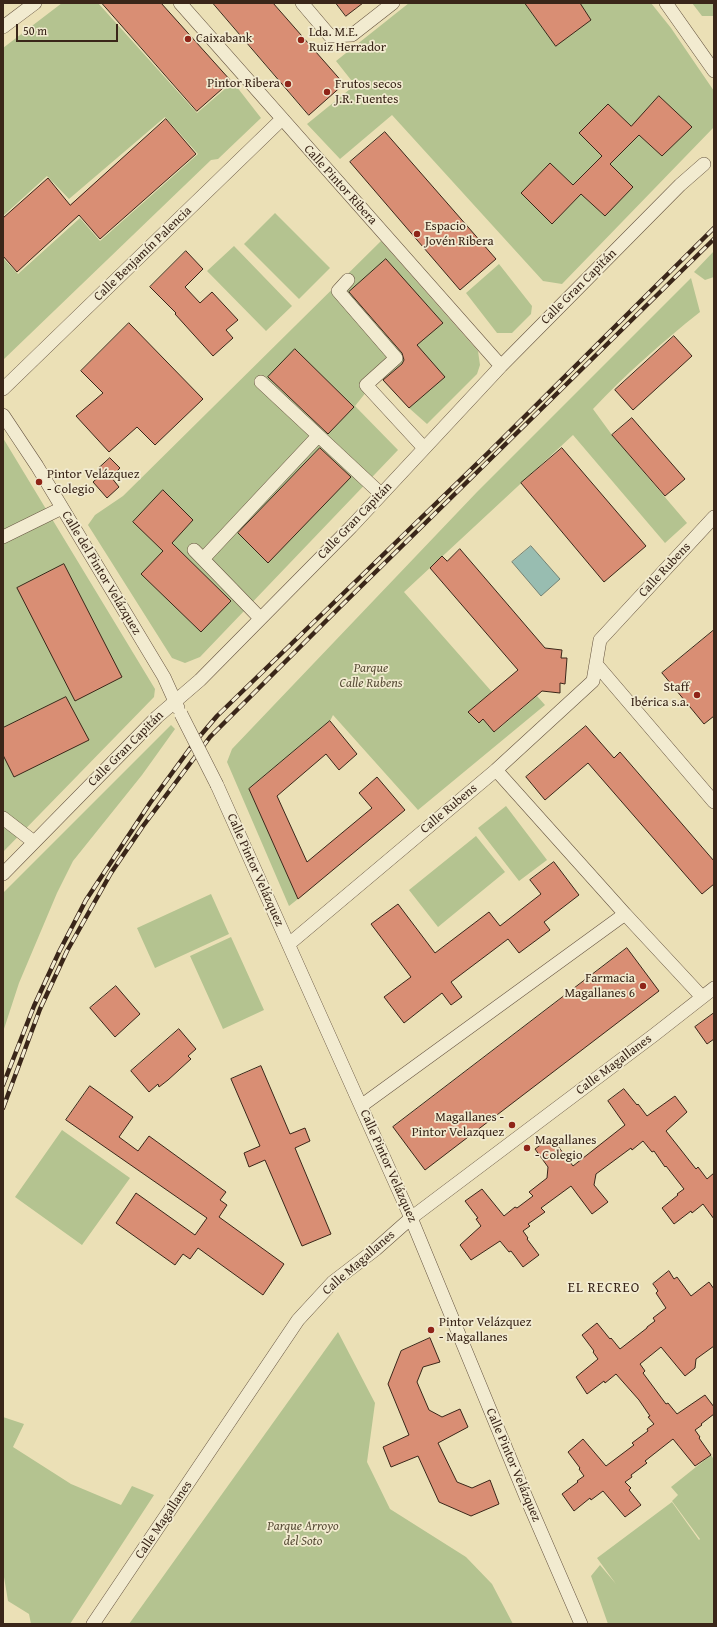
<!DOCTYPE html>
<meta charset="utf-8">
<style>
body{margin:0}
#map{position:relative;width:717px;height:1627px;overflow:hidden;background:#ebe0b6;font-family:"Gentium Book Plus",serif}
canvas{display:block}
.frame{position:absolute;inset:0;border:4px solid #3a2619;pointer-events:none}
.scale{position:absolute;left:16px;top:24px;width:102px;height:18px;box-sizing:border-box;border:2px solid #3a2619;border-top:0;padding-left:5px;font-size:12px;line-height:14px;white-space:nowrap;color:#3a2619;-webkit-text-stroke:3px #f2ebd0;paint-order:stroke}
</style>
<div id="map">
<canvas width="717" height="1627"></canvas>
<div class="frame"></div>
<div class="scale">50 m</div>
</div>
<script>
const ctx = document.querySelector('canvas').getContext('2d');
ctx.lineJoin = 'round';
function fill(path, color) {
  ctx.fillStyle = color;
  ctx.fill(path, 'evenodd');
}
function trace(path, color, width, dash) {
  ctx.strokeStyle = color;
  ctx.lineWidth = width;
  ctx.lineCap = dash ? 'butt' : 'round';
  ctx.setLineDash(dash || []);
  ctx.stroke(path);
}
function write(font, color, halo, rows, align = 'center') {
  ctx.font = font + ' "Gentium Book Plus",serif';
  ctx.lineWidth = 3.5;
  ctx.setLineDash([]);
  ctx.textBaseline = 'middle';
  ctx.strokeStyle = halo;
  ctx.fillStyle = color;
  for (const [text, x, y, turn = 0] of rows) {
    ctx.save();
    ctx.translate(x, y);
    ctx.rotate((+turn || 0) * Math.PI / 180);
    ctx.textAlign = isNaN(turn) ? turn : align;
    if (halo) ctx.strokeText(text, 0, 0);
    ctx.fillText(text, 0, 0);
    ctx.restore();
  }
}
fill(new Path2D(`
 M62 3H98L197 113 233 82 261 118 218 159 211 160 3 360V258L18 274 80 218 100 241 198 154 165 117 69 199 47 176 3 216V48Z
 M409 3H651L671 28 714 91V127L562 284 543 281 392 115 340 159 307 124 355 85 336 61Z
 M692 3H714V16H702Z
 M275 213 330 268 299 299 244 244Z
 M381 241 478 351 480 365 477 374 427 424 409 408 379 376 355 406 398 450 200 657 185 663 172 658 88 525 95 515 123 496Z
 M234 246 292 306 266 331 207 271Z
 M714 251V277L705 280 694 272Z
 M499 264 532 306 531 314 512 333H497L466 293Z
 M691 278 700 312C662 342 626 374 593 409L612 435 687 523 665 543 573 435 404 592 492 692 468 712 478 723 483 719 495 732 537 696 545 705 418 810 333 715 330 721 249 789 298 899 289 906 227 762 232 749 477 492Z
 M3 438 155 689 154 697 3 852Z
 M171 725 175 729 142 775 73 861 57 893 19 983 3 1032V893Z
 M506 806 547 860 519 881 478 828Z
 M476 836 505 872 438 927 409 890Z
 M211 894 229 934 155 968 137 928Z
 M231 937 264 1010 223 1029 190 956Z
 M62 1130 130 1178 82 1245 15 1197Z
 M338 1332 375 1403 367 1462 390 1509 466 1557 492 1584 513 1624H129Z
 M3 1417 24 1424 13 1447 71 1484 121 1505 132 1486 154 1495 70 1624H31L29 1614 8 1601 3 1571Z
 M711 1455 714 1460V1624H608L591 1576 600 1565 616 1584 597 1558 672 1502 699 1540 700 1539 672 1501 678 1495 671 1487Z`), '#b4c390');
const water = new Path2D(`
 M531 546 560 579 541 596 512 562Z`);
fill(water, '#98bdb1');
trace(water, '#728174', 1);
const building = new Path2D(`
 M102 3H161L231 81 197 111Z
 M213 3H273L344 84 309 115Z
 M336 3H363L346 16Z
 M525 3H580L591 20 556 46Z
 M659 96 692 127 662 156 639 135 610 164 633 187 605 216 581 194 552 224 521 193 550 163 573 185 602 156 579 133 608 104 631 126Z
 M166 119 196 154 100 239 79 215 17 272 3 256V218L48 178 70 205Z
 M385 132 496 259 460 290 350 162Z
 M186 251 203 269 185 287 200 303 212 292 238 320 226 330 233 338 213 356 175 314 176 313 150 287Z
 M386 259 443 323 417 345 445 377 409 408 383 380 402 364 404 360 402 353 349 292Z
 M129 323 203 399 155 445 137 427 109 452 76 416 103 393 81 371Z
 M674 336 692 356 633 410 615 390Z
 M295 349 354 407 328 434 268 377Z
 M632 418 685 479 665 496 612 435Z
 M320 448 351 477 268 563 238 533Z
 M562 448 646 546 604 582 521 483Z
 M110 458 120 468 111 477 119 487 107 498 93 482 102 474 98 469Z
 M163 490 193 520 172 543 231 601 201 632 141 574 163 551 133 522Z
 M460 549 545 648 562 650 561 658H567L565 684 560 683V693L542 691 494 732 483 719 479 723 468 712 518 670 430 568 442 556 447 561Z
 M64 564 122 677 75 701 17 588Z
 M714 630V716L704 724 662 673Z
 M66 697 89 740 14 777 3 755V728Z
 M330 721 357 754 339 770 326 754 277 796 307 862 372 808 359 793 377 777 405 810 298 899 249 789Z
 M586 726 614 758 620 752 714 861V884L702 894 588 763 545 800 526 777Z
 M554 862 579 895 544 922 550 930 519 953 508 939 451 982 462 997 451 1005 442 993 404 1023 384 997 411 977 371 924 398 904 435 953 489 912 500 926 541 894 530 880Z
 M627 948 659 991 425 1170 393 1127Z
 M116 986 140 1014 115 1037 90 1008Z
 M714 1013V1039L707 1044 695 1027Z
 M179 1029 196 1049 188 1056 191 1059 168 1080 159 1087 158 1084 149 1092 131 1071Z
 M261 1066 290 1134 305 1128 310 1141 295 1148 331 1234 302 1246 265 1160 249 1167 244 1153 260 1146 231 1079Z
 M90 1086 133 1117 119 1137 138 1151 149 1136 226 1192 220 1200 227 1205 219 1217 284 1264 263 1295 198 1248 190 1259 183 1254 175 1265 116 1223 136 1193 195 1235 207 1218 66 1120Z
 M624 1089 637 1105 638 1104 647 1116 675 1096 687 1112 666 1131 696 1169 698 1167 707 1179 714 1173V1219L703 1204 692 1213 691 1211 674 1224 662 1208 678 1195 677 1194 684 1189 666 1166 665 1167 654 1151 652 1152 643 1141 632 1150 631 1148 596 1174 594 1185 608 1202 592 1214 571 1186 541 1208 545 1212 528 1224 530 1226 523 1231 528 1238 527 1239 539 1255 523 1267 511 1251 509 1252 500 1241 471 1260 460 1245 481 1226 476 1219 478 1218 465 1201 482 1189 504 1216 515 1207 517 1208 533 1196 529 1192 547 1178 548 1167 535 1149 551 1137 573 1166 625 1125 608 1101Z
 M669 1271 674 1279 677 1277 691 1296 709 1282 714 1289V1346L696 1359 695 1368 685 1376 661 1347 640 1364 645 1371 643 1373 666 1404 668 1403 677 1414 705 1395 714 1407V1414L701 1424 702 1425 695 1430 700 1437 699 1438 711 1455 695 1466 673 1439 645 1461 647 1463 631 1475 632 1477 625 1482 631 1488 629 1490 641 1505 625 1517 603 1491 591 1500 590 1498 574 1511 562 1494 578 1482 577 1481 584 1476 579 1469 580 1468 568 1452 583 1439 606 1466 634 1445 632 1443 648 1431 647 1429 654 1424 648 1417 650 1416 639 1400 616 1374 605 1383 604 1381 587 1394 576 1377 598 1359 593 1352 594 1351 582 1335 597 1323 610 1339 611 1338 620 1349 647 1328V1327L655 1321 653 1318 666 1308 656 1293 658 1291 653 1284Z
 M430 1338 440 1362 423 1367 417 1382 429 1410 442 1417 460 1409 468 1427 438 1443 457 1482 472 1488 490 1480 499 1504 471 1516 439 1502 418 1456 391 1467 383 1447 409 1435 388 1384 401 1351Z`);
fill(building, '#d98e74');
trace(building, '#3a2619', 1);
const street = new Path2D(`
 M180 3 501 366
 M302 3 330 36 352 35 393 3
 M666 3 714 71
 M3 27 35 3
 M348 280 338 291 396 358 366 385 424 448
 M261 382 381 494
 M3 389 282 119
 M3 415 37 466 164 677 178 708
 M3 537 62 508
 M194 550 260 618
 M203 559 318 436
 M596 664 714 802
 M217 785 411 1218 526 1497 581 1624
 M3 818 34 842
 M3 874 157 717 200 680 351 527 501 366 680 185 704 164
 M625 914 702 997
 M289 944 496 770 593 681 600 640 714 517
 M361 1106 625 914 496 770
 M93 1624 298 1320 333 1282 376 1249 411 1218 654 1035 714 988`);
trace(street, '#665440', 14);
trace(street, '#f2ebd0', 13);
const rail = new Path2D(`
 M3 1085 34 1006 59 952 86 900 150 803 194 743 217 716 490 451 714 228
 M3 1108 40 1009 67 951 111 873 143 826 210 737 341 606 714 239`);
trace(rail, '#3a2619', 4.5);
trace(rail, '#f2ebd0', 3, [9]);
const streetBridge = new Path2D(`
 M181 714 217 785`);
trace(streetBridge, '#665440', 14, []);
trace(streetBridge, '#f2ebd0', 13);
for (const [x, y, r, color] of [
 [188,39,4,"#8f2418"],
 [301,40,4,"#8f2418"],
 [288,84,4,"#8f2418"],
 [327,92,4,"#8f2418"],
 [417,234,4,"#8f2418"],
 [39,482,4,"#8f2418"],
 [697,695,4,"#8f2418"],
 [643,986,4,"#8f2418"],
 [512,1125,4,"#8f2418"],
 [527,1148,4,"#8f2418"],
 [431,1330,4,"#8f2418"]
]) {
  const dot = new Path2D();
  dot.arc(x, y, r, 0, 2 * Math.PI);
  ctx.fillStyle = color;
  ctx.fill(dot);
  trace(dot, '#f2ebd0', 1.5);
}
write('13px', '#3a2619', '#f2ebd0', [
 ["Lda. M.E.",309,33],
 ["Ruiz Herrador",309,48],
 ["Caixabank",196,39],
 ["Pintor Ribera",280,84,"right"],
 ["Frutos secos",335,85],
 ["J.R. Fuentes",335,100],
 ["Espacio",425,227],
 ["Jovén Ribera",425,242],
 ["Pintor Velázquez",47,475],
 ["- Colegio",47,490],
 ["Staff",689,688,"right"],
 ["Ibérica s.a.",689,703,"right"],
 ["Farmacia",635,979,"right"],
 ["Magallanes 6",635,994,"right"],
 ["Magallanes -",504,1118,"right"],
 ["Pintor Velazquez",504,1133,"right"],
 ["Magallanes",535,1141],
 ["- Colegio",535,1156],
 ["Pintor Velázquez",439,1323],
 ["- Magallanes",439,1338]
], 'left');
write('13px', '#3a2619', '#f2ebd0', [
 ["Calle Pintor Ribera",340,185,48],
 ["Calle Benjamín Palencia",143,254,-44],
 ["Calle Gran Capitán",579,287,-45],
 ["Calle Gran Capitán",355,521,-46],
 ["Calle Rubens",665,570,-47],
 ["Calle del Pintor Velázquez",101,573,59],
 ["Calle Gran Capitán",126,749,-45],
 ["Calle Rubens",449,809,-40],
 ["Calle Pintor Velázquez",255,870,66],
 ["Calle Magallanes",614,1065,-37],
 ["Calle Pintor Velázquez",388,1166,66],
 ["Calle Magallanes",359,1263,-41],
 ["Calle Pintor Velázquez",513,1465,67],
 ["Calle Magallanes",164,1520,-56]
]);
write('italic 13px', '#584d37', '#f2ebd0', [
 ["Parque",371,669],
 ["Calle Rubens",371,684],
 ["Parque Arroyo",303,1527],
 ["del Soto",303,1542]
]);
ctx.letterSpacing = '1px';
write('14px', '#3a2619', '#f2ebd0', [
 ["EL RECREO",604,1288]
]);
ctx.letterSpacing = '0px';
</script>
